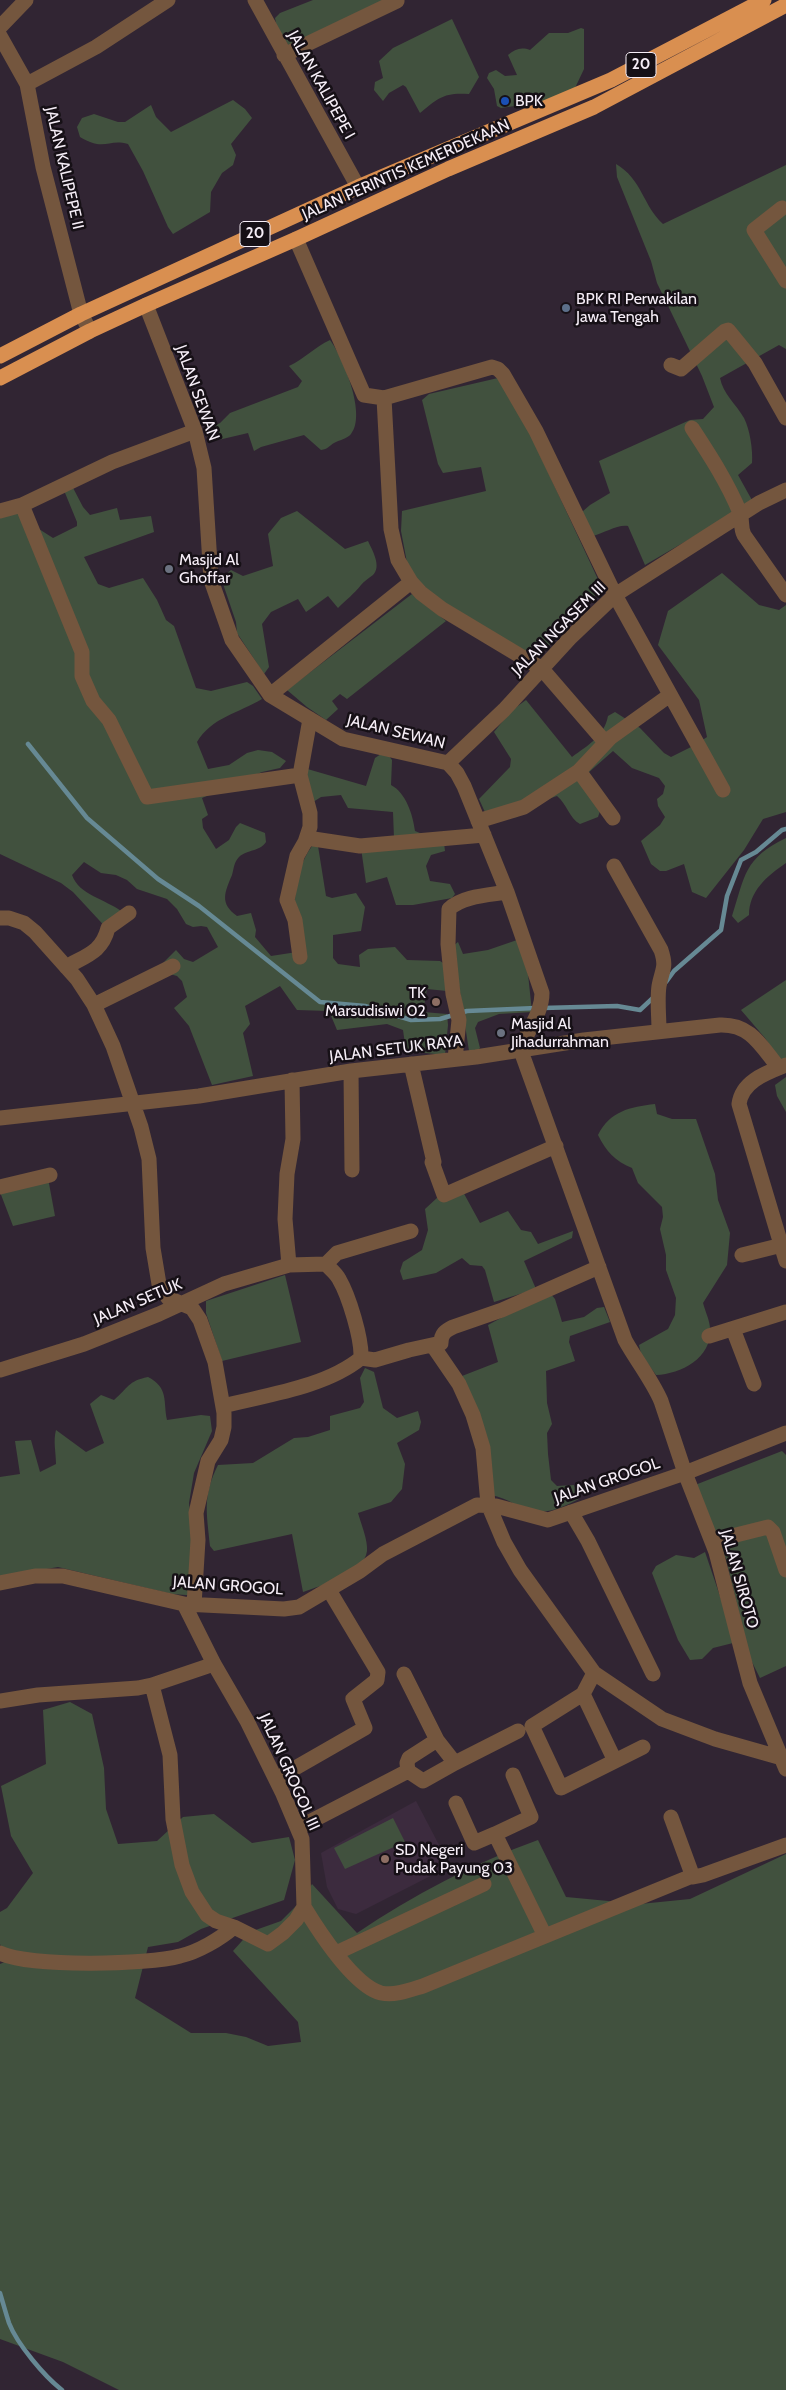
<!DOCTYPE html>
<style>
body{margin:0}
canvas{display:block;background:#312533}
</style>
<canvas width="786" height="2390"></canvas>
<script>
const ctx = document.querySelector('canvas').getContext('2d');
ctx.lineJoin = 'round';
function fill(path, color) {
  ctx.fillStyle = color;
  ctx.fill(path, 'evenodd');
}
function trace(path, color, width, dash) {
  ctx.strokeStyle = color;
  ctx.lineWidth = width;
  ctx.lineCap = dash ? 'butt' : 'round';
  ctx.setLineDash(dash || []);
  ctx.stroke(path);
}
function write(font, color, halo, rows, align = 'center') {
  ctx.font = font + ' Cabin,sans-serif';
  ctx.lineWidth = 5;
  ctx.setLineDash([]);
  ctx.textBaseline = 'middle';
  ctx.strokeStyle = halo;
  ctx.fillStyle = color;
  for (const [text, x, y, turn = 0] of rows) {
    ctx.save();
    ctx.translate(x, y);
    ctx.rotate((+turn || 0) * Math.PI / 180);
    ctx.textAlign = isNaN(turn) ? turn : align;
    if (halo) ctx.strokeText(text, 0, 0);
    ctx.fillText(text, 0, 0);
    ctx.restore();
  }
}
fill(new Path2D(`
 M416 1801 450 1866 356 1914 338 1909 327 1887 321 1853Z`), '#3c2b3e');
fill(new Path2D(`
 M313 0H384L289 46 277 28 275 18 280 13Z
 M452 19 479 77 469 94C444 92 438 98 420 113L406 87 403 85 389 93 383 101 374 90 375 82 383 78 379 61 393 48Z
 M581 28 584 29V69L575 88 542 102 501 108 497 106 494 89 487 78 489 73 496 70 505 76 517 75 508 55C515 49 521 47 530 50L549 33H568Z
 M233 100 245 109 252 118 231 144 236 155 233 165 222 173 211 192 210 212 173 234 168 227 143 171 128 144C108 138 105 152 80 137L77 127 82 118 94 114 118 122H125L151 105 156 117 171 132Z
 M616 164C642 179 643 206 663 224L786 165V349L779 345 720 378C723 394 736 404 744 418 750 430 753 450 752 463L738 475 753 502 645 565 628 526C618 524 604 533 593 536L582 512 590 505 610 493 599 461 690 420 703 419 714 407 702 376 657 283 651 261 617 177Z
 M330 340C343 357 367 415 351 434 347 439 339 440 334 443 329 446 328 449 321 450L304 435 261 447 254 451 248 433 214 441 207 436 212 427 220 423 230 413 298 387 302 381 289 366C304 359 315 347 330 340Z
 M498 378 527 427 602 588 534 662 440 600 409 573 401 531 402 511 486 491 481 467 443 473 438 464 422 400 429 394Z
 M71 484 83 507 90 515 117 508 120 520 151 516 154 532 84 557 98 584 109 588 143 578 157 600 166 620 174 626 196 688 211 691 247 682 253 686 262 699C239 713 212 717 197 742L208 769 229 765 247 753 258 750 272 752 286 761 280 768 262 772 202 798 208 815 202 819 203 828 216 849 229 840 236 827 240 823 265 833 266 842C259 852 248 849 239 857 234 862 234 868 232 875 225 892 219 903 237 916L251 913 256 930 255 937 271 956 297 952C295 916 289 878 312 846H318L326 896 332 898 356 893 365 907 361 931 333 935V958L338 964 360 967 359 955 368 949 395 947 407 960 440 961 446 965 447 991 427 989 423 1012 447 1014 448 1025 445 1055 406 1051 403 1030 387 1024 337 1030 329 1011 297 1010 280 986 245 1006 250 1024 243 1033 253 1076 212 1085 189 1026 174 1008 187 997 182 981 177 976 170 974 159 967 176 950 184 959 193 962 218 947 207 927 201 926 193 927 186 924 177 909 167 899 137 889 127 880 116 875 101 873 84 862 72 875C79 895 105 899 121 911L111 933 73 892 61 883 0 854V517L30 510 39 529 53 538 77 526V522L63 488Z
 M297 511 345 549 368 541C372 550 382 566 373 575 369 578 364 581 361 585 354 594 346 600 338 608L328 596 306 612 298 599 271 612 262 624 269 667 264 674 237 633 236 622 221 578 231 570 243 576 273 566 268 534 281 518Z
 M722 573 759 605 779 610 786 605V812L763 819 744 850 706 898 692 892 684 864 666 871H660L651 864 641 841 660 825 665 817 658 806 657 799 663 794 665 786 659 778 632 768 613 751 588 773 602 805 598 817 580 824C569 818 567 804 557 796L539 802 517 817 489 821 479 799 510 767 511 759 494 732 511 711 526 700 572 757C588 745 604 737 608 716L615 712 640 728 664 753 671 757 695 745 707 737 699 700 658 645 668 611Z
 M412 594 446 621 347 699 340 694 332 701 338 709 326 720 307 707 287 690Z
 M381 754 389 756 392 760 391 785C406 793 413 815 415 831L444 843 445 851 431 855 426 866 430 881 450 884 455 894 452 898 413 905H396L387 877 366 883 361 848 394 838 393 812 348 808 341 795 321 797 313 802 304 768 366 786 375 758Z
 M786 838V863C767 876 749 891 749 915L738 923 732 916C745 876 744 858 786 838Z
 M517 940 528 974 532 1012 499 1014 478 1022 475 1028 480 1048 476 1052 469 1051 453 946 458 942 463 954 488 950Z
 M786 980V1059L780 1060 765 1038 741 1010Z
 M786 1077V1112L777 1096 775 1085Z
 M655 1104 657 1114 672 1119H696L715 1174 718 1200 730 1233 727 1265 703 1303C705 1311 710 1321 710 1329 712 1358 681 1374 656 1375L641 1354 639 1345 668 1329 675 1315 676 1298 666 1270V1255L660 1229 663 1217 662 1207 638 1183 632 1168C615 1161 606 1151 598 1135 610 1111 630 1107 655 1104Z
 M48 1178 55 1216 13 1226 0 1192Z
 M462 1190 480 1223 508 1211 521 1230 531 1232 538 1244 573 1231 572 1238 524 1261 536 1289 494 1302 485 1270 482 1266 470 1265 462 1258 436 1273 403 1280 400 1271 403 1262 422 1250 428 1230 425 1209 438 1197Z
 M285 1275 301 1342 222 1361 206 1313V1301Z
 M549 1292 555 1299 562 1322 584 1317 597 1308 604 1307 610 1322 570 1336 569 1342 575 1361 546 1371 547 1403 552 1424 547 1433 548 1454 551 1480 557 1486 574 1485 579 1499C565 1506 550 1514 534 1511 520 1509 508 1498 491 1495L462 1376 498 1362 488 1325Z
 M365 1368 374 1372 383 1408 397 1418 418 1411 421 1422 419 1430 397 1443 405 1464 402 1489 391 1502 358 1513C361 1524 368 1540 367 1551 364 1574 322 1585 303 1592L292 1534 214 1551 210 1546C207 1513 202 1497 218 1465L253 1463 294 1438 308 1437 330 1430V1416L360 1408 364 1402 360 1378Z
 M148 1377C169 1388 163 1401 167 1420L201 1415 210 1416 212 1431 194 1473 189 1503 200 1596 172 1594 58 1567 0 1577V1477L20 1474 15 1441 31 1440 40 1472 56 1464C56 1452 53 1441 56 1430L86 1452 104 1443 90 1404 101 1395 114 1400C128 1388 128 1381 148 1377Z
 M782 1451 786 1455V1666L760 1678 750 1658 726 1559 695 1485Z
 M705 1552 723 1605 733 1643 713 1648 702 1659 690 1660 678 1640 652 1573 656 1566 676 1555 694 1558Z
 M70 1702 92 1714 104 1768 106 1809 118 1844 157 1841 183 1817 214 1814 252 1843 289 1837 295 1860 284 1900 201 1929 178 1942 148 1947 135 1998 191 2033H226L246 2037 268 2046 301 2042 298 2022 233 1951 250 1932 281 1921 303 1899 312 1884 357 1933C413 1895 474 1863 538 1840L566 1897 640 1904 690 1899 786 1854V2390H119L63 2362 0 2339V1964L7 1961 0 1944V1912L7 1908 33 1873 11 1836 1 1786 46 1764 43 1710Z
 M393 1818 405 1842 345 1869 334 1848Z`), '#41513e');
trace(new Path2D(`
 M28 744 87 818 158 879 199 906 320 1002 365 1006 411 1020 440 1019 467 1011 536 1008
 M666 982 674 971 721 930 727 896 741 860 756 852 782 830 786 829
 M543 1008 617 1006 640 1010 655 996
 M0 2293C3 2303 6 2314 9 2323 17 2344 45 2377 62 2390`), '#668994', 4.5);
trace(new Path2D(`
 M255 0 358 187
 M0 27 26 0
 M0 36 27 84 43 167 81 314 90 331
 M284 55 397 1
 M27 84 96 47 168 0
 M782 208 754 230 786 281
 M296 239 364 395 384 398 492 367 498 369 503 374 536 431 615 595 723 790
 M146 305 195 431 204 468 211 580 232 640 270 695 343 739 448 763 457 773 464 786 507 892 542 993C542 1015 526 1030 521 1051L625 1340C636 1360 652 1380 661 1401L685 1473 716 1552 750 1683 786 1769
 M671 365 681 369 725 331 728 330 755 363 786 418
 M384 398 391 529 398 560 411 582 421 593 442 609 542 669 605 742
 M692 428C709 454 728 483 740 513 743 521 740 527 744 535L786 595
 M22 505 82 652V676L93 701 109 720 147 797 300 775
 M0 511 22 505 112 462 195 431
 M270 695 411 582
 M448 763 504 710 571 637 615 595 759 503 786 490
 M579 771 610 738 670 695
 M478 821 524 807 579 771 613 818
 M307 838 360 846 484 835
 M614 866 661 950C667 968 662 969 659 986 657 1000 659 1016 659 1031
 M0 918H9L24 923 35 932 77 979 94 1005 113 1046 141 1127 149 1159 153 1248 159 1284 168 1298 192 1308 200 1320 215 1362 224 1413V1427L221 1440 208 1461 196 1513 198 1540 194 1605
 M300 957 295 920 287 900 297 856 305 842 310 827V813L300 775 310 719
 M66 967C87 955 102 952 108 928L129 913
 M94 1005 173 966
 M455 1059 459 1020 453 994 448 944 449 909C462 896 489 895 507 892
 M411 1064 434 1162H432L444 1195 556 1146
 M786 1065C766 1073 742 1081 739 1104L786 1261
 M351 1071 352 1170
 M0 1118 199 1096 351 1071 476 1057 584 1040 720 1025C751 1024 761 1046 779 1068
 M0 1187 50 1175
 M742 1255 782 1245
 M326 1264 337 1253 411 1231
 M289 1265 285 1219 287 1174 293 1139 292 1080
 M733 1329 754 1384
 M709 1336 786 1312
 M433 1346 459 1384 473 1415 483 1448 488 1504 504 1542 520 1570 594 1673 662 1719 715 1739 782 1758 786 1757
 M361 1358 375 1360 409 1350 441 1343C441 1334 445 1331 453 1327L502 1310 599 1267
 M0 1370 84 1344 159 1314 224 1284 289 1265 326 1264C330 1269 336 1273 339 1279 349 1296 362 1339 361 1358 326 1387 266 1395 223 1406
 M571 1512 588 1541 653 1674
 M712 1541 768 1527 773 1532 786 1570
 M0 1583 35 1576H63L184 1604 284 1609 299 1607 360 1571 383 1554 477 1505 496 1506 548 1520 685 1473 786 1433
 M594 1673 583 1694 532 1726 561 1788 643 1747
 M152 1685 170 1755 173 1819 182 1865 192 1892 207 1915 216 1921 234 1927
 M583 1694 615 1761
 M0 1701 38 1695 138 1688 152 1685 214 1664
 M437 1740 455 1763 518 1731
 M408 1771 423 1781 455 1763
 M276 1779 365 1728 353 1699 377 1680 378 1672 329 1590
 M456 1803 474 1843 495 1834 545 1936 692 1876
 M671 1817 693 1877 703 1875 786 1845
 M298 1828 408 1771 407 1763 409 1758 437 1740 404 1674
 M495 1834 531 1817 513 1775
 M304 1907C318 1930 354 1986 381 1993 395 1996 410 1990 423 1986L545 1936
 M0 1953C29 1967 148 1965 180 1956 198 1952 220 1939 234 1927L268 1944 283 1933 296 1920 304 1907 302 1839 283 1794 247 1721 214 1664 184 1604
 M336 1953 484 1884`), '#74563e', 15);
trace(new Path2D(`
 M0 356 81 314 358 187 611 80 764 0
 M0 378 90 331 146 305 296 239 448 169 594 107 786 5`), '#d98f50', 15);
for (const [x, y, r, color] of [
 [505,101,5,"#1a4fb4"],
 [566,308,5,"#5c6f8a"],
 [169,569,5,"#6b7280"],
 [436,1002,5,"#8d6e63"],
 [501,1033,5,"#6b7280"],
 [385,1859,5,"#8d6e63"]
]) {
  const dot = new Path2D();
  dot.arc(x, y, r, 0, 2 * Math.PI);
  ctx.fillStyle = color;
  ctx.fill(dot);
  trace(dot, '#161016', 2);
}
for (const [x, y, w] of [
 [641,65,30],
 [255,234,30]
]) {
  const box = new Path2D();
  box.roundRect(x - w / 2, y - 12.5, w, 25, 4);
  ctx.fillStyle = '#161016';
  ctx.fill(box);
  trace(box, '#f6eef7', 1);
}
write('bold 15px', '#f6eef7', null, [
 ["20",641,65],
 ["20",255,234]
]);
write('16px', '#f6eef7', '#161016', [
 ["JALAN KALIPEPE I",321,85,61],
 ["JALAN KALIPEPE II",64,168,77],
 ["JALAN PERINTIS KEMERDEKAAN",406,170,-24],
 ["JALAN SEWAN",197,393,70],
 ["JALAN NGASEM III",559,629,-45],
 ["JALAN SEWAN",396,732,14],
 ["JALAN SETUK RAYA",396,1049,-7],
 ["JALAN SETUK",138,1302,-23],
 ["JALAN GROGOL",607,1481,-19],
 ["JALAN SIROTO",739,1579,74],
 ["JALAN GROGOL",228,1586,4],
 ["JALAN GROGOL III",289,1772,66]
]);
write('16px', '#f6eef7', '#161016', [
 ["BPK",515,101],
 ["BPK RI Perwakilan",576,299],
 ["Jawa Tengah",576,317],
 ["Masjid Al",179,560],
 ["Ghoffar",179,578],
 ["TK",426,993,"right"],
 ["Marsudisiwi 02",426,1011,"right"],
 ["Masjid Al",511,1024],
 ["Jihadurrahman",511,1042],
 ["SD Negeri",395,1850],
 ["Pudak Payung 03",395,1868]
], 'left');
</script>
